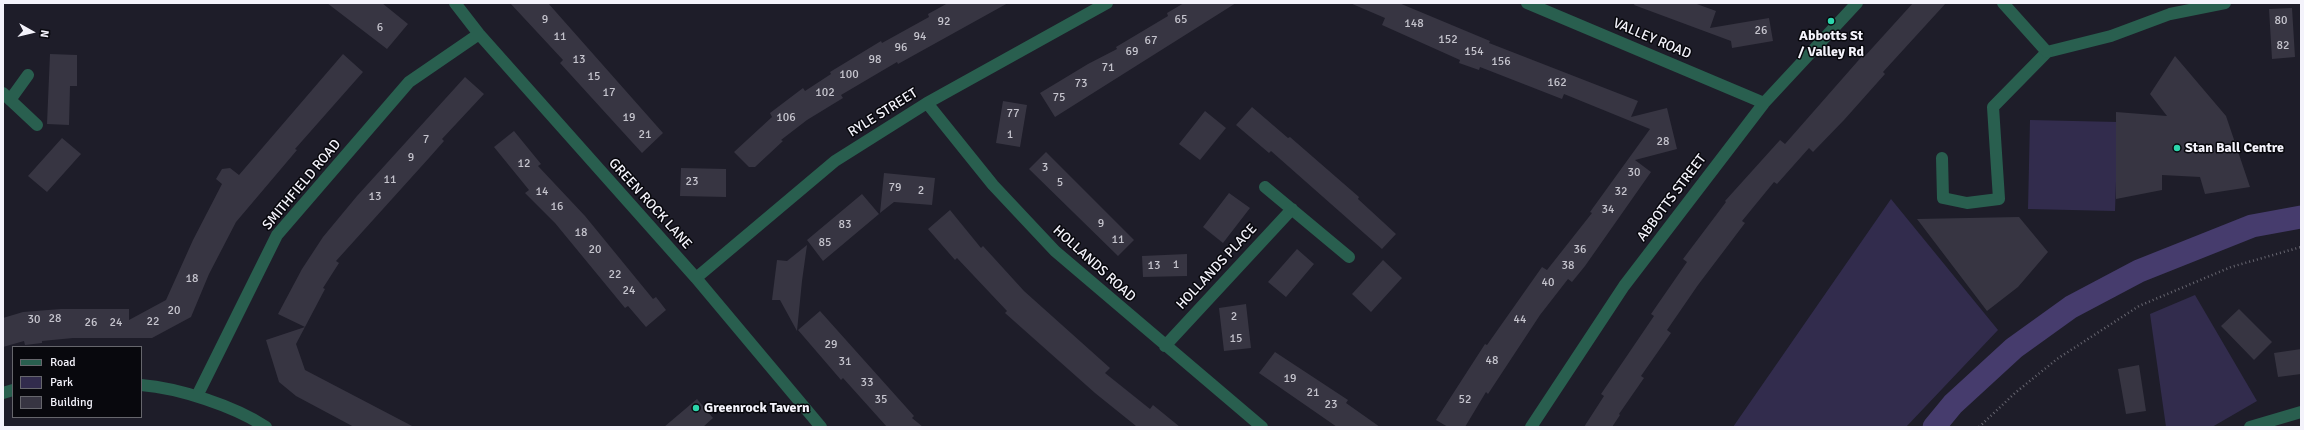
<!DOCTYPE html>
<style>
body{margin:0}
#map{position:relative;width:2304px;height:430px;overflow:hidden;background:#1e1d29;font-family:Signika,sans-serif}
canvas{display:block}
.frame{position:absolute;inset:0;border:4px solid #f4f3fb;pointer-events:none}
.legend{position:absolute;left:12px;top:346px;width:130px;height:72px;box-sizing:border-box;background:#08080d;border:1px solid #66666c;margin:0;padding:5px 7px;list-style:none;font-size:12px;color:#f4f3fb}
.legend li{display:flex;align-items:center;gap:8px;height:20px}
.legend b{width:20px;border:1px solid #66666c}
.north{position:absolute;left:12px;top:12px;width:40px;height:40px;-webkit-text-stroke:3px #08080d;paint-order:stroke;rotate:98deg;font-size:11px;font-weight:700;line-height:16px;text-align:center;color:#f4f3fb}
.north::after{content:'';display:block;margin:auto;width:14px;height:18px;background:#f4f3fb;clip-path:polygon(50% 0,100% 100%,50% 72%,0 100%)}
</style>
<div id="map">
<canvas width="2304" height="430"></canvas>
<div class="frame"></div>
<ul class="legend">
<li><b style="height:5px;background:#295f4f"></b>Road</li>
<li><b style="height:11px;background:#322c4d"></b>Park</li>
<li><b style="height:11px;background:#373542"></b>Building</li>
</ul>
<div class="north">N</div>
</div>
<script>
const ctx = document.querySelector('canvas').getContext('2d');
ctx.lineJoin = 'round';
function fill(path, color) {
  ctx.fillStyle = color;
  ctx.fill(path, 'evenodd');
}
function trace(path, color, width, dash) {
  ctx.strokeStyle = color;
  ctx.lineWidth = width;
  ctx.lineCap = dash ? 'butt' : 'round';
  ctx.setLineDash(dash || []);
  ctx.stroke(path);
}
function write(font, color, halo, rows, align = 'center') {
  ctx.font = font + ' Signika,sans-serif';
  ctx.lineWidth = 3;
  ctx.setLineDash([]);
  ctx.textBaseline = 'middle';
  ctx.strokeStyle = halo;
  ctx.fillStyle = color;
  for (const [text, x, y, turn = 0] of rows) {
    ctx.save();
    ctx.translate(x, y);
    ctx.rotate((+turn || 0) * Math.PI / 180);
    ctx.textAlign = isNaN(turn) ? turn : align;
    if (halo) ctx.strokeText(text, 0, 0);
    ctx.fillText(text, 0, 0);
    ctx.restore();
  }
}
fill(new Path2D(`
 M2030 120 2118 122 2115 211 2028 209Z
 M1891 199 1998 330 1906 427H1733Z
 M2195 295 2257 401 2212 427H2166L2150 314Z`), '#322c4d');
trace(new Path2D(`
 M1934 427 1953 404 2014 348 2071 307 2139 271 2252 226 2301 217`), '#463c6d', 23);
fill(new Path2D(`
 M327 3H382L408 24 387 49Z
 M510 3H548L663 133 642 153 560 63 563 60Z
 M948 3H1008L898 64 897 62 841 95 843 98 807 120 781 140 783 141 755 167H749L734 152 772 117 770 113 803 88 805 91 831 74 830 72 881 41 882 43 929 17 928 14Z
 M1184 3H1236L1055 117 1040 93 1088 64 1117 49 1116 47 1168 16 1167 13Z
 M1350 3H1399L1490 41 1489 43 1638 101 1631 117 1667 108 1677 149 1635 160 1651 172 1585 266 1572 282 1568 279 1540 315 1488 394 1486 392 1465 427H1448L1436 420 1485 344 1487 345 1542 267 1547 270 1592 213 1590 212 1650 129 1564 94 1562 99 1480 67 1479 70 1459 63 1460 60 1382 25 1385 18Z
 M1635 3H1694L1716 11 1710 28 1769 18 1773 41 1732 48 1731 41 1634 5Z
 M1913 3H1946L1883 72 1885 74 1844 120 1813 152 1809 148 1777 184 1774 182 1742 221 1745 223 1698 285 1667 330 1671 333 1641 376 1644 378 1619 414 1620 415 1612 427H1584L1604 396 1601 394 1654 316 1651 314 1687 262 1683 259 1726 202 1725 201 1780 140 1785 144 1864 54 1865 56Z
 M2292 8 2295 57 2272 59 2269 9Z
 M50 54 77 55V86H70L69 125 47 124Z
 M343 54 363 72 295 149 297 150 236 222 209 274 191 317 152 338H73L42 341V343L25 345 24 341 3 347V318L23 312 61 309H129V320L166 300 193 240 222 184 216 179 222 169 230 168 239 175Z
 M2175 56 2226 116 2250 187 2205 194 2200 177 2162 175V190L2116 199V112L2167 116 2150 94Z
 M465 77 484 94 442 139 444 141 429 158 336 261 339 263 323 288 325 289 296 344 305 370 414 427H354L296 396 279 382 266 340 305 327 278 314 302 269 323 237 357 196Z
 M1003 101 1027 105 1020 147 996 143Z
 M1252 107 1288 138 1290 137 1359 197 1358 199 1396 234 1382 249 1271 151 1269 153 1236 125Z
 M1205 111 1226 128 1200 160 1179 144Z
 M514 131 541 164 538 166 585 216 653 299 656 297 666 310 646 327 628 306 625 308 555 223 525 193 529 190 494 147Z
 M62 138 81 154 47 192 28 176Z
 M1046 152 1134 240 1118 256 1029 169Z
 M681 168 726 169V197L680 196Z
 M884 173 935 178 932 205 894 202 880 213Z
 M1229 193 1250 208 1223 243 1203 227Z
 M862 194 879 214 823 261 807 240Z
 M950 210 981 248 983 246 1024 291 1110 368 1105 373 1150 409 1153 405 1180 427H1135L1136 426 1095 393 1005 313 1007 311 957 258 955 260 928 229Z
 M2019 217 2048 252 2018 287 1987 311 1917 219Z
 M807 245 802 281 797 331 780 300H772L777 260 787 261Z
 M1297 249 1314 264 1286 297 1268 282Z
 M1187 254V276L1143 277 1142 256Z
 M1383 260 1402 278 1371 312 1352 294Z
 M1246 304 1251 348 1224 351 1219 308Z
 M2239 309 2272 342 2254 360 2221 326Z
 M820 311 914 416 912 418 923 427H887L843 378 841 380 798 330Z
 M2301 349V374L2278 377 2274 353Z
 M1275 352 1348 400 1346 403 1380 427H1337L1259 373Z
 M2139 365 2146 411 2126 414 2118 369Z
 M697 399 713 418 703 427H664Z`), '#373542');
trace(new Path2D(`
 M1979 427 2015 393 2057 359 2139 306 2231 267 2301 247`), '#686771', 2.5, [1, 3]);
trace(new Path2D(`
 M1942 158 1943 198 1967 203 1999 199 1993 107 2047 52 2111 36 2170 14 2225 3`), '#295f4f', 12);
trace(new Path2D(`
 M455 3 479 34 696 278 821 427
 M1527 3 1764 103
 M2003 3 2047 52
 M3 93 37 125
 M10 100 28 75
 M927 103 993 185 1055 251 1262 427
 M1265 187 1349 257
 M696 278 835 161 927 103 1107 3
 M1165 346 1292 209
 M141 385C179 388 234 406 266 427
 M3 393 13 390
 M197 396 277 235 409 82 479 34
 M1531 427 1624 286 1764 103 1857 3
 M2250 427 2301 412`), '#295f4f', 12);
for (const [x, y, r, color] of [
 [1831,21,4,"#2cd5ab"],
 [2177,148,4,"#2cd5ab"],
 [696,408,4,"#2cd5ab"]
]) {
  const dot = new Path2D();
  dot.arc(x, y, r, 0, 2 * Math.PI);
  ctx.fillStyle = color;
  ctx.fill(dot);
  trace(dot, '#08080d', 1.5);
}
write('12px', '#c5c4cd', null, [
 ["9",545,20],
 ["65",1181,20],
 ["80",2281,21],
 ["92",944,22],
 ["148",1414,24],
 ["6",380,28],
 ["26",1761,31],
 ["11",560,37],
 ["94",920,37],
 ["152",1448,40],
 ["67",1151,41],
 ["82",2283,46],
 ["96",901,48],
 ["69",1132,52],
 ["154",1474,52],
 ["13",579,60],
 ["98",875,60],
 ["156",1501,62],
 ["71",1108,68],
 ["100",849,75],
 ["15",594,77],
 ["162",1557,83],
 ["73",1081,84],
 ["17",609,93],
 ["102",825,93],
 ["75",1059,98],
 ["77",1013,114],
 ["19",629,118],
 ["106",786,118],
 ["21",645,135],
 ["1",1010,135],
 ["7",426,140],
 ["28",1663,142],
 ["9",411,158],
 ["12",524,164],
 ["3",1045,168],
 ["30",1634,173],
 ["11",390,180],
 ["23",692,182],
 ["5",1060,183],
 ["79",895,188],
 ["2",921,191],
 ["14",542,192],
 ["32",1621,192],
 ["13",375,197],
 ["16",557,207],
 ["34",1608,210],
 ["9",1101,224],
 ["83",845,225],
 ["18",581,233],
 ["11",1118,240],
 ["85",825,243],
 ["20",595,250],
 ["36",1580,250],
 ["1",1176,265],
 ["13",1154,266],
 ["38",1568,266],
 ["22",615,275],
 ["18",192,279],
 ["40",1548,283],
 ["24",629,291],
 ["20",174,311],
 ["2",1234,317],
 ["28",55,319],
 ["30",34,320],
 ["44",1520,320],
 ["22",153,322],
 ["26",91,323],
 ["24",116,323],
 ["15",1236,339],
 ["29",831,345],
 ["48",1492,361],
 ["31",845,362],
 ["19",1290,379],
 ["33",867,383],
 ["21",1313,393],
 ["35",881,400],
 ["52",1465,400],
 ["23",1331,405]
]);
write('bold 14px', '#f4f3fb', '#08080d', [
 ["Abbotts St",1831,36,"center"],
 ["/ Valley Rd",1831,52,"center"],
 ["Stan Ball Centre",2185,148],
 ["Greenrock Tavern",704,408]
], 'left');
write('14px', '#f4f3fb', '#08080d', [
 ["VALLEY ROAD",1652,39,23],
 ["RYLE STREET",883,113,-32],
 ["SMITHFIELD ROAD",302,185,-50],
 ["ABBOTTS STREET",1672,198,-53],
 ["GREEN ROCK LANE",650,204,48],
 ["HOLLANDS ROAD",1094,264,42],
 ["HOLLANDS PLACE",1217,267,-47]
]);
</script>
